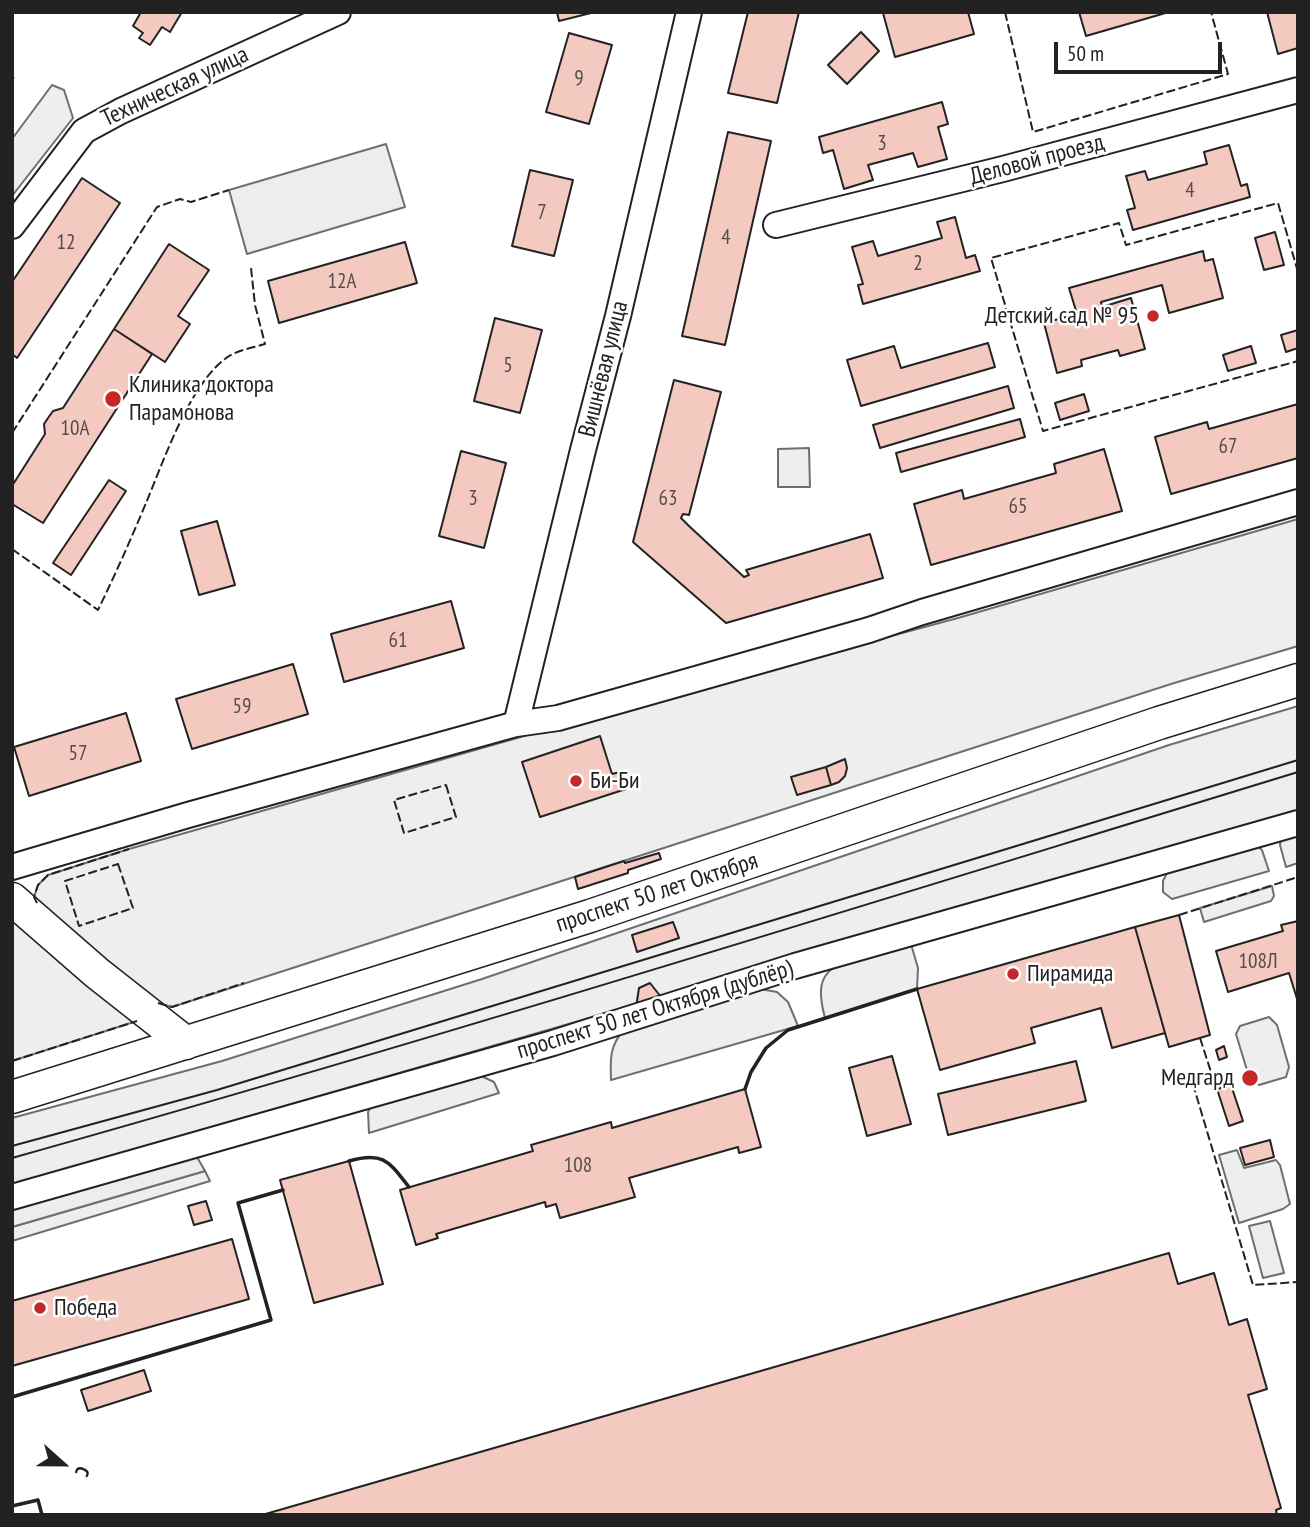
<!DOCTYPE html>
<meta charset="utf-8">
<style>
body{margin:0}
#map{position:relative;width:1310px;height:1527px;overflow:hidden;background:#fff;font-family:"PT Sans Narrow",sans-serif}
canvas{display:block}
.frame{position:absolute;inset:0;border:14px solid #222;pointer-events:none}
.north{position:absolute;left:28px;top:1429px;width:70px;height:70px;-webkit-text-stroke:5px #fff;paint-order:stroke;rotate:111deg;font-size:19px;font-weight:700;line-height:28px;text-align:center;color:#222}
.north::after{content:'';display:block;margin:auto;width:24px;height:32px;background:#222;clip-path:polygon(50% 0,100% 100%,50% 72%,0 100%)}
.scale{position:absolute;left:1054px;top:42px;width:168px;height:32px;box-sizing:border-box;border:4px solid #222;border-top:0;padding-left:9px;font-size:21px;line-height:24px;white-space:nowrap;color:#222;-webkit-text-stroke:5px #fff;paint-order:stroke}
</style>
<div id="map">
<canvas width="1310" height="1527"></canvas>
<div class="frame"></div>
<div class="north">С</div>
<div class="scale">50 m</div>
</div>
<script>
const ctx = document.querySelector('canvas').getContext('2d');
ctx.lineJoin = 'round';
function fill(path, color) {
  ctx.fillStyle = color;
  ctx.fill(path, 'evenodd');
}
function trace(path, color, width, dash) {
  ctx.strokeStyle = color;
  ctx.lineWidth = width;
  ctx.lineCap = dash ? 'butt' : 'round';
  ctx.setLineDash(dash || []);
  ctx.stroke(path);
}
function write(font, color, halo, rows, align = 'center') {
  ctx.font = font + ' "PT Sans Narrow",sans-serif';
  ctx.lineWidth = 5;
  ctx.setLineDash([]);
  ctx.textBaseline = 'middle';
  ctx.strokeStyle = halo;
  ctx.fillStyle = color;
  for (const [text, x, y, turn = 0] of rows) {
    ctx.save();
    ctx.translate(x, y);
    ctx.rotate((+turn || 0) * Math.PI / 180);
    ctx.textAlign = isNaN(turn) ? turn : align;
    if (halo) ctx.strokeText(text, 0, 0);
    ctx.fillText(text, 0, 0);
    ctx.restore();
  }
}
const green = new Path2D(`
 M52 85 64 90 73 118 12 196V139Z
 M809 448 810 487H778V449Z
 M1298 519V646L1171 684 172 1007 149 1001 39 906 34 897 38 885 48 875 129 849 615 710 958 618Z
 M1298 706V813L12 1185V1118L222 1061 482 979 1169 745Z
 M1298 831V863L1286 867 1280 845 1281 839Z
 M1256 845 1262 850 1269 871 1172 899 1163 892V881L1169 869Z
 M1272 886 1274 896 1271 901 1204 922 1200 908Z
 M12 916 137 1021 12 1061Z
 M911 944 918 968 917 989 825 1018C820 999 816 978 835 967Z
 M760 989 777 992 788 1002 798 1026 611 1080C610 1058 610 1046 624 1029Z
 M1269 1017 1277 1025 1289 1067 1286 1077 1259 1085 1250 1080 1236 1034 1240 1026Z
 M479 1075 494 1082 499 1093 369 1133 368 1112 371 1106Z
 M1237 1150 1244 1168 1276 1160 1280 1165 1290 1204 1283 1209 1239 1223 1219 1155Z
 M205 1171 210 1181 12 1241V1227Z`);
fill(green, '#eee');
trace(green, '#6f6f6f', 2);
const parking = new Path2D(`
 M386 144 405 207 247 254 229 190Z
 M197 1157 205 1171 12 1227V1208Z
 M1270 1221 1284 1273 1263 1278 1249 1226Z`);
fill(parking, '#ededed');
trace(parking, '#6f6f6f', 2);
const building = new Path2D(`
 M141 12H182L170 32 162 27 150 45 139 38 143 33 133 26Z
 M557 12H595L559 21Z
 M748 12H799L777 103 728 93Z
 M887 12H968L974 34 895 57 883 13Z
 M1079 12H1169L1086 36Z
 M1267 12H1298V48L1278 54Z
 M861 32 879 51 847 84 828 65Z
 M569 33 612 45 589 124 546 112Z
 M942 102 948 124 938 127 947 159 918 167 913 153 868 165 873 180 844 189 833 150 823 153 819 137Z
 M728 132 771 141 725 345 682 336Z
 M1229 145 1241 186 1247 184 1250 197 1133 230 1127 210 1135 208 1126 176 1145 171 1148 180 1207 164 1204 152Z
 M530 170 573 180 554 256 512 246Z
 M82 178 120 203 17 358 12 354V282Z
 M955 217 966 258 975 255 980 271 863 304 858 285 863 284 852 247 873 241 878 256 942 238 937 222Z
 M1275 232 1284 265 1264 270 1255 238Z
 M405 242 417 283 279 323 268 281Z
 M169 244 209 270 178 316 190 324 165 362 114 329Z
 M1203 251 1205 261 1213 259 1223 298 1169 313 1162 285 1101 302 1102 307 1131 298 1145 349 1120 356 1118 350 1081 360 1082 366 1057 373 1044 323 1077 314 1069 288Z
 M495 318 542 330 520 413 474 401Z
 M114 329 152 354 43 523 12 504V486L45 434 44 424 48 418 53 411 63 408Z
 M1298 330V348L1286 352 1281 335Z
 M988 343 995 367 861 406 847 360 894 346 901 368Z
 M1251 346 1256 363 1228 371 1223 355Z
 M674 380 721 392 689 515 683 514 681 518 689 526 744 577 749 575 746 570 870 534 883 578 726 623 633 542Z
 M1008 386 1014 408 880 448 873 425Z
 M1084 394 1089 411 1060 420 1055 403Z
 M1298 404V458L1171 494 1155 437 1207 422 1209 429Z
 M1020 419 1025 437 901 472 896 453Z
 M1104 449 1122 511 931 565 914 504 962 490 964 499 1056 473 1054 464Z
 M461 451 506 463 484 548 439 536Z
 M109 480 126 491 71 575 53 563Z
 M217 521 235 585 199 595 181 531Z
 M451 601 464 648 344 682 331 634Z
 M293 664 308 714 192 749 176 699Z
 M126 713 141 761 29 796 14 747Z
 M600 736 612 774 620 772 626 789 540 817 522 762Z
 M845 759 847 768 845 776 839 782 831 785 826 767Z
 M826 767 831 785 797 795 791 777Z
 M659 853 661 859 628 870V873L578 889 575 877 624 861 625 863Z
 M1179 915 1210 1035 1169 1047 1135 927Z
 M1298 921V1002L1289 973 1228 992 1216 951 1283 931 1281 925Z
 M673 922 679 938 637 952 632 935Z
 M1135 927 1165 1033 1112 1048 1101 1008 1031 1028 1035 1043 940 1070 917 989Z
 M650 983 665 1002 635 1014 639 988Z
 M1224 1046 1227 1057 1219 1060 1216 1050Z
 M892 1056 911 1124 867 1136 849 1068Z
 M1076 1061 1086 1101 948 1135 938 1094Z
 M1231 1085 1243 1121 1229 1126 1217 1089Z
 M745 1089 761 1147 739 1153 738 1147 629 1178 635 1197 560 1218 556 1204 546 1207 545 1202 436 1234 438 1238 416 1245 400 1190 533 1151 531 1145 611 1122 612 1128Z
 M1270 1140 1274 1157 1245 1165 1240 1148Z
 M349 1161 383 1284 314 1303 280 1180Z
 M206 1201 212 1220 194 1225 188 1206Z
 M232 1239 249 1299 12 1366V1301Z
 M1169 1253 1178 1284 1214 1273 1229 1325 1247 1319 1267 1389 1248 1395 1281 1508 1276 1510 1277 1515H262Z
 M144 1370 151 1391 88 1411 81 1390Z`);
fill(building, '#f3c9c0');
trace(building, '#222', 2);
const minor = new Path2D(`
 M776 225 1003 169 1298 90
 M12 226 84 131 121 111 338 12
 M516 724 583 450 618 316 689 12
 M12 867 188 815 350 770 516 724 558 718 869 630 922 612 1298 502
 M12 1197 553 1043 795 966 1298 823`);
const major = new Path2D(`
 M12 899 97 973 186 1043
 M12 1097 590 916 1159 723 1298 680`);
trace(minor, '#222', 28);
trace(major, '#222', 35);
trace(minor, '#fff', 24);
trace(major, '#fff', 32);
trace(new Path2D(`
 M12 1146 217 1090 1298 760
 M12 1158C443 1037 870 903 1298 772`), '#222', 2);
trace(new Path2D(`
 M1005 12 1033 132 1228 74 1211 12
 M12 79 14 77
 M1298 272 1278 203 1126 245 1119 223 991 258 1043 431 1298 361
 M12 433 157 207 180 199 191 202 229 190
 M12 549 98 610C115 575 131 539 146 503 164 460 189 386 225 359 236 350 252 348 265 344L255 305 251 268
 M446 785 456 817 404 833 394 800Z
 M118 864 133 908 79 926 65 881Z
 M37 903 34 897 38 885 48 875 129 849
 M1179 915 1298 877
 M158 1003 172 1007 244 983
 M1200 1038 1212 1075 1192 1081 1253 1285 1298 1282
 M12 1061 137 1021`), '#222', 2, [9, 3.5]);
trace(new Path2D(`
 M745 1089 751 1072 766 1048 788 1030 917 989
 M349 1161C384 1151 389 1162 409 1187
 M12 1397 271 1320 238 1203 283 1190
 M12 1506 38 1500 42 1515`), '#222', 3.5);
for (const [x, y, r, color] of [
 [1153,316,7,"#c62828"],
 [113,399,9,"#c62828"],
 [576,781,7,"#c62828"],
 [1013,974,7,"#c62828"],
 [1250,1078,9,"#c62828"],
 [40,1308,7,"#c62828"]
]) {
  const dot = new Path2D();
  dot.arc(x, y, r, 0, 2 * Math.PI);
  ctx.fillStyle = color;
  ctx.fill(dot);
  trace(dot, '#fff', 2.5);
}
write('21px', '#564c4a', null, [
 ["9",579,79],
 ["3",882,144],
 ["4",1190,191],
 ["7",542,213],
 ["4",726,238],
 ["12",66,243],
 ["2",918,264],
 ["12А",342,282],
 ["5",508,366],
 ["10А",75,429],
 ["67",1228,447],
 ["3",473,499],
 ["63",668,499],
 ["65",1018,507],
 ["61",398,641],
 ["59",242,707],
 ["57",78,754],
 ["108Л",1258,962],
 ["108",578,1166]
]);
write('24px', '#222', '#fff', [
 ["Техническая улица",175,87,-25],
 ["Деловой проезд",1037,160,-15],
 ["Вишнёвая улица",604,369,-76],
 ["проспект 50 лет Октября",657,893,-18],
 ["проспект 50 лет Октября (дублёр)",655,1010,-17]
]);
write('24px', '#222', '#fff', [
 ["Детский сад № 95",1139,316,"right"],
 ["Клиника доктора",129,385],
 ["Парамонова",129,413],
 ["Би-Би",590,781],
 ["Пирамида",1027,974],
 ["Медгард",1234,1078,"right"],
 ["Победа",54,1308]
], 'left');
</script>
